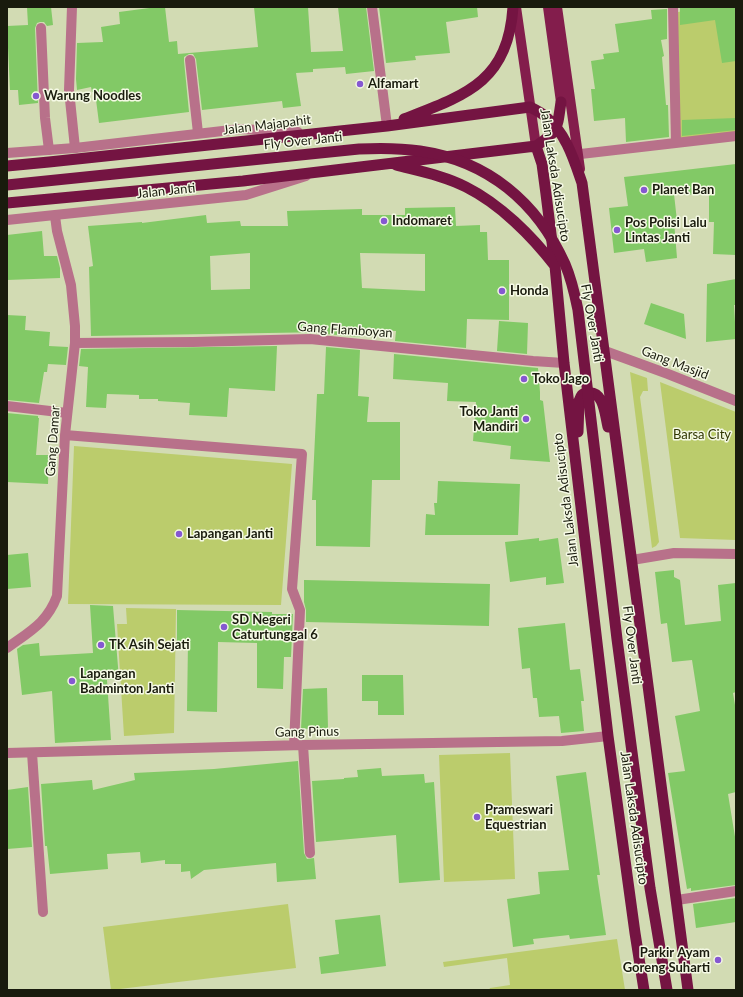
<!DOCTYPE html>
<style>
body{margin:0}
#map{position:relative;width:743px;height:997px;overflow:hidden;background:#d2dbb3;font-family:Lato,sans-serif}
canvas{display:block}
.frame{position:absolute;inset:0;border:8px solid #191b0d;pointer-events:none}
</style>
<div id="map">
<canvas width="743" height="997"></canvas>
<div class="frame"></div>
</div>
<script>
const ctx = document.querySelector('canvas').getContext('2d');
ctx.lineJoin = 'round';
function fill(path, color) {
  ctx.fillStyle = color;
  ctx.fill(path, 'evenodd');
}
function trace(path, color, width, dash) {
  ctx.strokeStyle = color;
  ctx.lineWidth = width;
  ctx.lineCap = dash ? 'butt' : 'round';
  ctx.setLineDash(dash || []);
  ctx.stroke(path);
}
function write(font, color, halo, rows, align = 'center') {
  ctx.font = font + ' Lato,sans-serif';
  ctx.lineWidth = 3;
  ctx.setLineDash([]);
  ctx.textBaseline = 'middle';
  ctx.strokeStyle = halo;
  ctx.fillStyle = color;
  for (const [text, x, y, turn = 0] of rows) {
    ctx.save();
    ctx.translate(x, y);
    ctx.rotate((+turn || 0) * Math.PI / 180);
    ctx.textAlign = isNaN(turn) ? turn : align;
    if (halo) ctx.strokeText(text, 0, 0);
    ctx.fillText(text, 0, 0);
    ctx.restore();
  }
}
fill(new Path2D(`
 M708 7H736V135L678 141V12Z
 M630 372 647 378 648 391H643L640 397 659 542 656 546 652 548Z
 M660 382 736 412V540L680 538Z
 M74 446 292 464 281 605 68 604Z
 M126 608 176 609 174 733 124 736 117 624H127Z
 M510 753 515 879 444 882 439 755Z
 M288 904 296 968 111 990 103 927Z
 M617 939 625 990H489L490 988 510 985 507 958 444 967 443 962Z`), '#bbcc6c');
fill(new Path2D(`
 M27 7H51L53 25 47 26 44 22H40L37 23 35 28 38 103 19 105 18 90H10L7 26 28 25Z
 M157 7H165L169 42 177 41 178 54 258 47 254 7H308L311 52 343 51 338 7H366L374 71 346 74 345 67 313 69V72L296 73 301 106 283 108 282 101 202 110 196 59 193 54H189L184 57V61L189 112 99 123 95 92H92L91 87 77 90 76 79 77 43 103 42 101 27 120 24 119 12Z
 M379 7H477L478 17 446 22 450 53 415 56 416 60 386 63Z
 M682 7H736V61L722 63 715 20 680 25V8H682Z
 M667 9V39L661 40 664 56 662 57 666 105H668L669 137 626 142 625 118 594 121 591 89H595L591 61 604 59 603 54 619 52 615 24 652 19 651 10Z
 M736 118V130L682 136V120Z
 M736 164V255L713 254 714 222H709V195L674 194 677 221H674L677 258 646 262 644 249 614 253 609 208 628 206 624 177Z
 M455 207 456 226 480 225V232H487L488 260H509V320L467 319 466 348 395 341 396 331 361 329 360 337 327 334V332L91 336 89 267 93 266 88 226 116 224 142 222V223L206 215 207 223 240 221 241 226H288L287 211 362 209V215H405V208ZM250 253V289L211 290 210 256ZM360 253 425 254V291L362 288Z
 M42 231 44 256H57L60 268V278L7 280V235Z
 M736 279V305H734L736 339 706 342 707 284Z
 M651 303 684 314 686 339 644 324Z
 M7 315 26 316 25 330 50 332 49 346 68 347 66 365 48 364 47 372H44L39 403 7 400Z
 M499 321 528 323 527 354 497 351Z
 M277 346 275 391 229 388 227 417 189 415 190 403 158 401V399H139V395L107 394 106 408 86 407 88 367 79 366 81 349Z
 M326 347 360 350 358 396 369 397 367 422H400V480H372L370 547 316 546V500H312L316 416 317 394H324Z
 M394 354 538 368 540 392V400L543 401 550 462 510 459 511 446 473 441 476 402 447 401 448 383 393 379Z
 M7 413 38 416V418H39L36 455H49L48 484 7 482Z
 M438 481 520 484 518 535H425L426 514 435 515 434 503H437Z
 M539 538V541L558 538 564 583 546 585V577L510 582 505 542Z
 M28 553 31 587 7 589V555Z
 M674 570V577L680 580 685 625 721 621 718 585 736 583V692L733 693 736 711V792L728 794 736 843V885L691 891V888L687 889 668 773 685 771 675 716 700 711 692 660 672 662 667 623 661 624 655 572Z
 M304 580 490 584 489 626 306 622V610L304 602Z
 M90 605 113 606 119 679 107 680 111 740 55 743 52 691 22 695 17 649 23 645 39 643 40 656 93 653Z
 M177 610 272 612V614H293L291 657H284L283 689 257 688V643L218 642 217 712 187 711 188 642H177Z
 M565 623 570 670 580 669 584 701H581L584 731 561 733 559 716 539 717 537 698H533L530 668 522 669 518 628Z
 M362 675H403L404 715H378V701H362Z
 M327 688 328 728 301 729 303 689Z
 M298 761 304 853 307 859 314 858 316 879 277 882 276 863 204 870 191 879 190 871 181 872V864H165V860L141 863 140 852 107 854 108 869 50 874 47 846H45L41 784 92 780 93 790 135 780 134 773 214 769Z
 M381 768 382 776 424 774 425 783 434 782 440 880 399 883 396 835 316 842 312 781 344 779V778L358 777 357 770Z
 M586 772 600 875H597L606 935 570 939 569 935 533 939 534 944 513 947 507 899 540 894 538 872 569 870 556 776Z
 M28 787 32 847 7 849V790Z
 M736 898V922L696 928 693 904Z
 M380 915 386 966 321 974 319 957 339 954 335 920Z`), '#82c966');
trace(new Path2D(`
 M72 7 69 90 75 148
 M372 7 387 126
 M673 7 676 143
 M41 28 45 118 49 150
 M190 60 198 133
 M572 155 736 136
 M75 343 193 342 310 339 533 361 564 363
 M605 351 668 374 736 401
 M7 406 67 413
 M65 435 302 454 292 589 300 610 294 745
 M632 560 674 553 736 554
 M7 648C30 631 47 623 57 596L65 435 75 343V326L71 285 57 231 55 216
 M303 745 310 853
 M7 753 303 745 562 741 608 736
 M32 753 43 912
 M677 900 736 891`), '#b8718a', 10);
trace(new Path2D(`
 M7 153 75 148 240 129 298 132
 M7 220 246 195 306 176`), '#b8718a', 10);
trace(new Path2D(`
 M516 7 536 146
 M548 7 561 102
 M557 7 580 169`), '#831d4c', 10);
trace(new Path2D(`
 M404 119C466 95 508 82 513 7
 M536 146 542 164 546 194 555 266 564 363 608 736 635 933 644 990
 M396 165C419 171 445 176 466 187 500 204 532 236 555 266
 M7 166 49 162 387 126 530 107C536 110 542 113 546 117 566 133 574 160 582 183L688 990
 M7 203 243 181 536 146C559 131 557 129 561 102
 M578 432 579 401C581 396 582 393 587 393 604 390 605 415 608 427`), '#741442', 11);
trace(new Path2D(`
 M7 185 359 149C379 148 400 148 420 151 488 161 537 202 565 264 571 278 575 295 578 310L617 639 650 888 667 990`), '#741442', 11);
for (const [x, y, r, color] of [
 [360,84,4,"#8558d1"],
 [36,96,4,"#8558d1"],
 [644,190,4,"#8558d1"],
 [384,221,4,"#8558d1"],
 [617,230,4,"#8558d1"],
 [502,291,4,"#8558d1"],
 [524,379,4,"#8558d1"],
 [526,419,4,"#8558d1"],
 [179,534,4,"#8558d1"],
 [224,627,4,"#8558d1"],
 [101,645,4,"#8558d1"],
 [72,681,4,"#8558d1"],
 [477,817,4,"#8558d1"],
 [718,960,4,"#8558d1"]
]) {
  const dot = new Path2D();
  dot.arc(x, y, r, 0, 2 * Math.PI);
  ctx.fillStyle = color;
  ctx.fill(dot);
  trace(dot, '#f5f9e5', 1.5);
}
write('bold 13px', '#191b0d', '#f5f9e5', [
 ["Alfamart",368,84],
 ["Warung Noodles",44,96],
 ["Planet Ban",652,190],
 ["Indomaret",392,221],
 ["Pos Polisi Lalu",625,223],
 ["Lintas Janti",625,238],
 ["Honda",510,291],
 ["Toko Jago",532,379],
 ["Toko Janti",518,412,"right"],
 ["Mandiri",518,427,"right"],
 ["Lapangan Janti",187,534],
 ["SD Negeri",232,620],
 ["Caturtunggal 6",232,635],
 ["TK Asih Sejati",109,645],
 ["Lapangan",80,674],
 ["Badminton Janti",80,689],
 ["Prameswari",485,810],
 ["Equestrian",485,825],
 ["Parkir Ayam",710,953,"right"],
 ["Goreng Suharti",710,968,"right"]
], 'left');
write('13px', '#191b0d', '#f5f9e5', [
 ["Jalan Majapahit",267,125,-7],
 ["Fly Over Janti",303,141,-6],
 ["Jalan Laksda Adisucipto",555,175,81],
 ["Jalan Janti",166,191,-6],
 ["Fly Over Janti",592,323,80],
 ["Gang Flamboyan",345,330,4],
 ["Gang Masjid",675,363,21],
 ["Gang Damar",53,441,-86],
 ["Jalan Laksda Adisucipto",566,500,-97],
 ["Fly Over Janti",632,645,83],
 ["Gang Pinus",307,732,-1],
 ["Jalan Laksda Adisucipto",634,818,82]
]);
write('13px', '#303702', '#f5f9e5', [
 ["Barsa City",702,435]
]);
</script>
